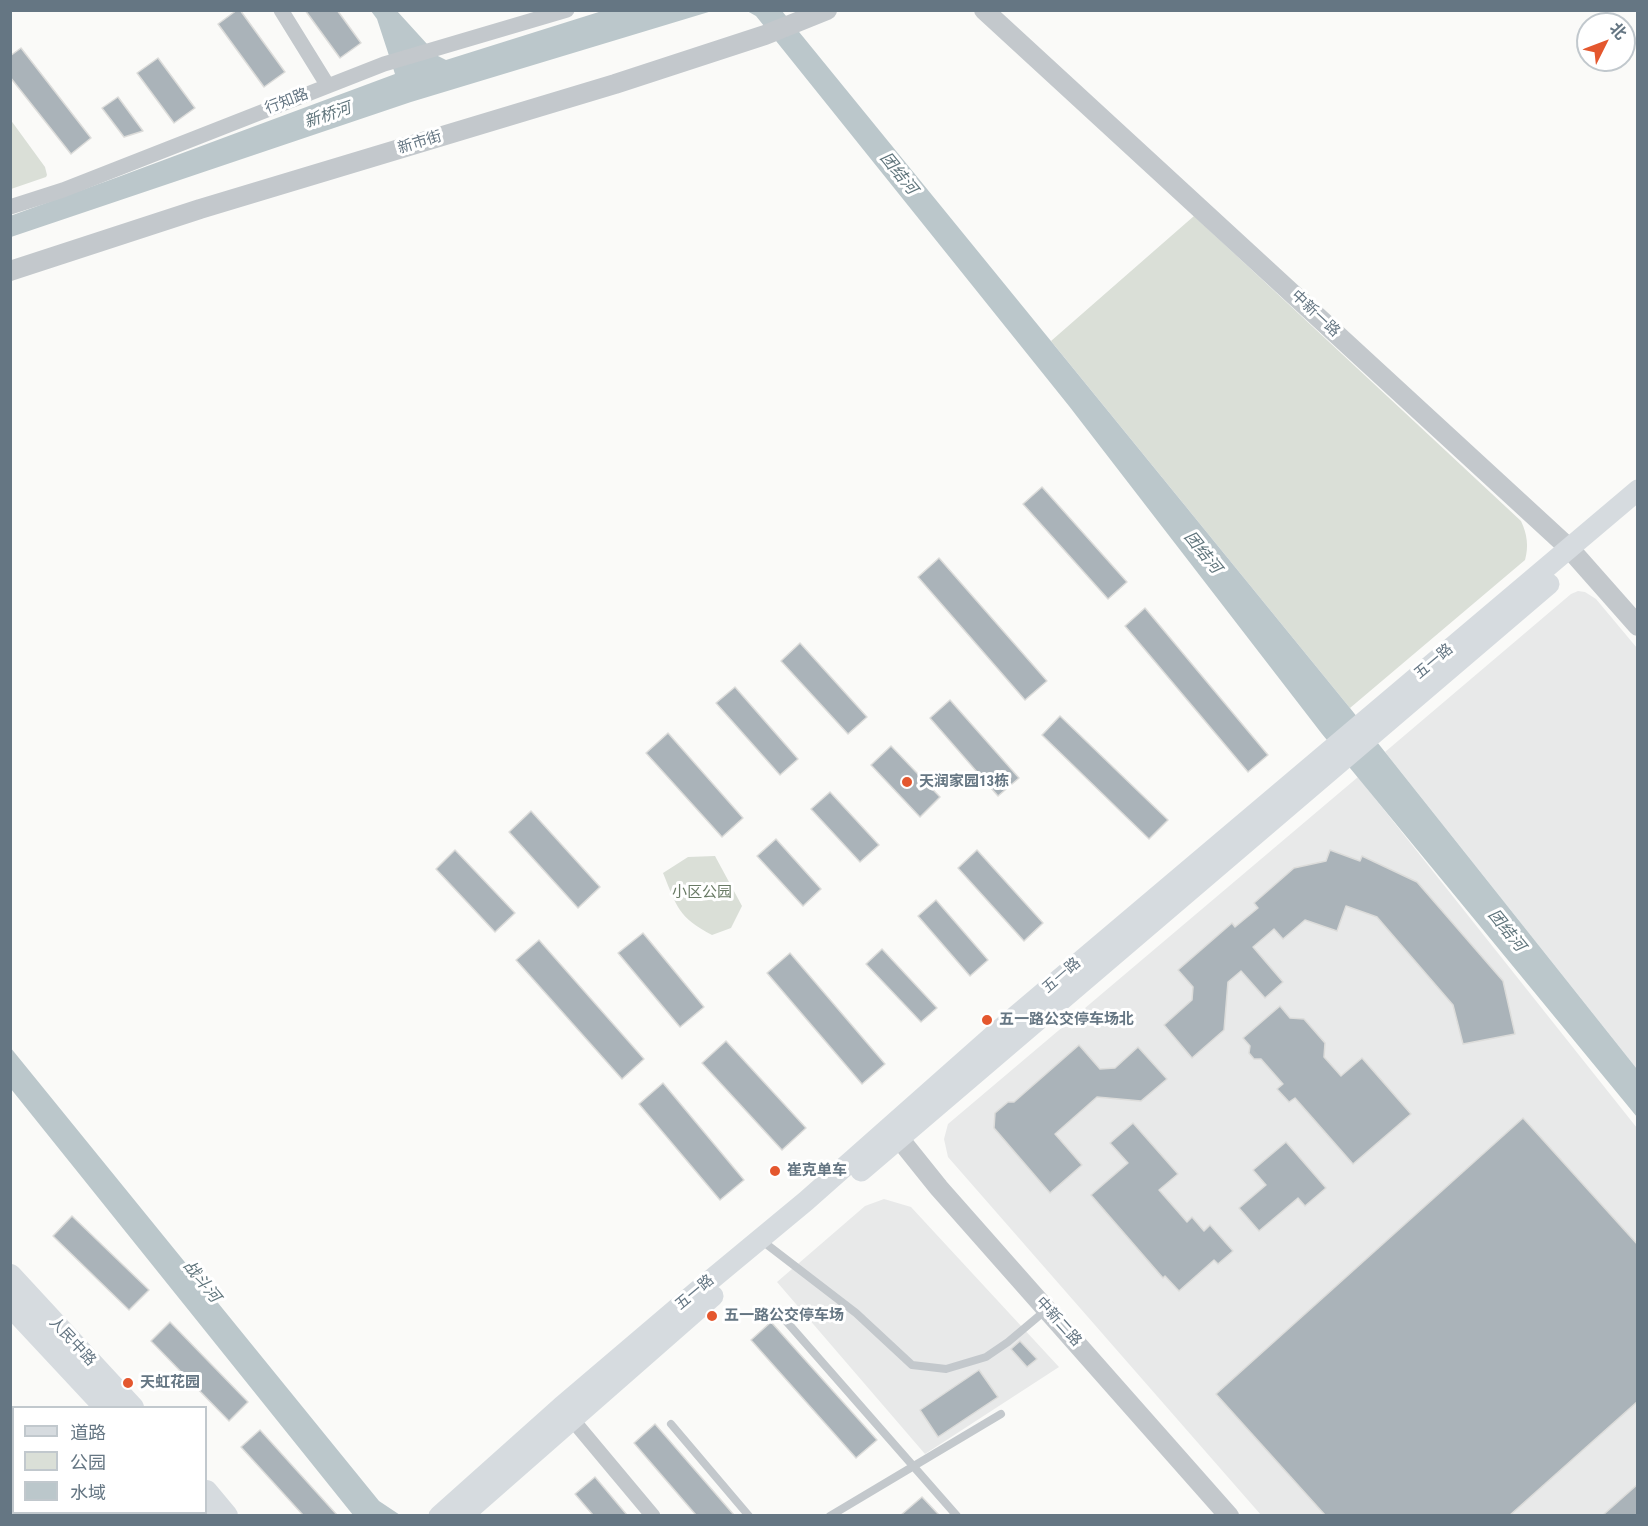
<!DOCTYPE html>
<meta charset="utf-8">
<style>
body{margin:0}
#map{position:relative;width:1648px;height:1526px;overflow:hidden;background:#fafaf8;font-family:"Roboto Condensed","Noto Sans SC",sans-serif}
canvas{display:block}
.frame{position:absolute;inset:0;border:12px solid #657683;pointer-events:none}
.legend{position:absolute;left:12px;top:1406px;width:195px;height:108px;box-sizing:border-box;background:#fff;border:2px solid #c1c8cd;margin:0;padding:8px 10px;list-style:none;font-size:18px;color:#657683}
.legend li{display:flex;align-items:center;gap:12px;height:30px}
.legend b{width:30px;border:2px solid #c1c8cd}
.north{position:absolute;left:1576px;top:12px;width:60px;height:60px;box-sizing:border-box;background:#fff;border:2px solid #c1c8cd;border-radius:50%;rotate:48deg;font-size:16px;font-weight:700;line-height:24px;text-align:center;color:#657683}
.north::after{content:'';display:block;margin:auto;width:21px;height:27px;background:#e4572e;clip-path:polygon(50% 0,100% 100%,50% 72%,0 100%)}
</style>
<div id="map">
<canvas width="1648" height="1526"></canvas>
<div class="frame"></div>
<ul class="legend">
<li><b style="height:8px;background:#d6dbdf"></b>道路</li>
<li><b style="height:16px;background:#dadfd7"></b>公园</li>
<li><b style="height:16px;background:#bbc7cb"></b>水域</li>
</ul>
<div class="north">北</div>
</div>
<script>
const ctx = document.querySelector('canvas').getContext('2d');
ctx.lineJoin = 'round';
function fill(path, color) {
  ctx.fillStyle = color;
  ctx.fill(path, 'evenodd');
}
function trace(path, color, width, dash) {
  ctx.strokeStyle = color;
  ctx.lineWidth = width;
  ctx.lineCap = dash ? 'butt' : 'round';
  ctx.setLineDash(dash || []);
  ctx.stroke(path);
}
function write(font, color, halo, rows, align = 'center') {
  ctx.font = font + ' "Roboto Condensed","Noto Sans SC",sans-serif';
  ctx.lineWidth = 6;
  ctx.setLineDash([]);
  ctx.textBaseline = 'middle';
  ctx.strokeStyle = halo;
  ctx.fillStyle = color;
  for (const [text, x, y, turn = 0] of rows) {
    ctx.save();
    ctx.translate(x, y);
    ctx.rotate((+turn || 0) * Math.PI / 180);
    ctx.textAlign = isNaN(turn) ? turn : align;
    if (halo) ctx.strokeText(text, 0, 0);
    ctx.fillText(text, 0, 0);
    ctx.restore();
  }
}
fill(new Path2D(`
 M1578 591 1585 592 1596 599 1637 648V1069L1385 752 1571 594Z
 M1358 777 1637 1128V1515H1261L948 1157 944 1139 948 1124Z
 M884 1199 911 1207 1059 1367 925 1454 777 1282 865 1206Z`), '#e8e9e9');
fill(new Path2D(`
 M10 119 45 167 47 175 46 177 11 189Z
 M1194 216 1521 521C1527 534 1529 546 1525 560L1350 708 1051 341Z
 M715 856 742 906 731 928 712 935C678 917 677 907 663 873L688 857Z`), '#dadfd7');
fill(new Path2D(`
 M371 11H397L438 56 446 60 602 11H712L411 102 11 237 10 216 118 177 395 74 377 19Z
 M747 11H782L1350 708 1637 1069V1117L1322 734 1069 406 756 16Z
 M10 1047 379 1501 400 1515H353L11 1089Z`), '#bbc7cb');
const building = new Path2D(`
 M237 10H240L285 72 264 87 218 24Z
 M305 10H337L361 43 340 58Z
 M21 48 91 138 71 154 10 77V56Z
 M158 58 195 108 174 123 137 73Z
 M118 97 143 131 124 137 102 108Z
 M1042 487 1127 582 1108 599 1023 504Z
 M939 558 1047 681 1025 700 918 577Z
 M1145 608 1268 755 1248 772 1125 626Z
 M800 643 867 717 848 734 781 661Z
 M735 687 798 759 780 775 716 703Z
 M950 700 1019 778 998 796 930 718Z
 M1060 716 1168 820 1149 839 1042 735Z
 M668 733 743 818 722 837 646 753Z
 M891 746 940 797 920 817 871 765Z
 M830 792 879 845 860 862 811 809Z
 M531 811 600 887 578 908 509 832Z
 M776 839 821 889 803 906 757 856Z
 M455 850 515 913 495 932 436 869Z
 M977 850 1043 923 1024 941 958 868Z
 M1330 850 1360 861 1362 856 1417 882 1503 981 1515 1034 1463 1044 1453 1005 1377 917 1346 906 1337 931 1305 920 1283 939 1274 929 1253 947 1283 982 1265 998 1241 971 1228 982 1224 1030 1192 1058 1164 1025 1192 1000 1193 987 1178 970 1232 923 1235 927 1258 908 1254 903 1294 868 1326 861Z
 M936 900 988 960 970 976 918 916Z
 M643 933 704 1007 680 1027 618 953Z
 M539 940 644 1059 622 1079 516 960Z
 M882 949 937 1008 921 1022 866 964Z
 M790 953 885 1064 862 1084 767 973Z
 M1280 1006 1290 1018 1304 1019 1325 1043 1324 1057 1341 1076 1362 1058 1411 1114 1353 1164 1295 1098 1289 1102 1277 1089 1283 1084 1261 1059H1254L1249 1053 1250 1046 1243 1038Z
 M726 1041 806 1128 782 1150 702 1063Z
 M1079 1045 1100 1069 1115 1068 1138 1047 1167 1079 1141 1101 1097 1097 1055 1134 1082 1165 1050 1193 994 1128 995 1113 1008 1102H1014Z
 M663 1083 744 1180 720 1200 639 1104Z
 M1523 1118 1638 1245V1401L1510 1515H1325L1216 1394Z
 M1133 1123 1178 1174 1159 1190 1187 1222 1192 1217 1204 1231 1210 1225 1233 1251 1218 1264 1214 1260 1179 1291 1165 1276 1163 1278 1091 1195 1128 1163 1110 1143Z
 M1286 1142 1326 1188 1305 1206 1298 1198 1259 1231 1239 1208 1266 1185 1253 1170Z
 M72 1216 149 1290 129 1310 53 1236Z
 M170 1322 248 1402 229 1421 151 1341Z
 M771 1322 877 1440 856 1458 751 1340Z
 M1020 1341 1037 1359 1027 1367 1011 1349Z
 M979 1370 998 1397 938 1437 920 1410Z
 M655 1424 734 1515H696L634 1443Z
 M260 1430 337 1515H303L241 1447Z
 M595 1477 627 1515H593L575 1494Z
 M1638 1484V1515H1603Z
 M922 1497 939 1515H901Z`);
fill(building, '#aab3b9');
trace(building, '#dcdcda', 1.5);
trace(new Path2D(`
 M761 1240 856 1313 912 1365 946 1369 986 1357 1008 1342 1046 1310
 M786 1321 957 1516
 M671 1424 749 1516
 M830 1516 1001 1414`), '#c3c8cc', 8);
trace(new Path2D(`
 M281 10 328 86
 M10 207 63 190 384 64 567 10
 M566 1412 653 1516`), '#c3c8cc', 15);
trace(new Path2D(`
 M984 10 1569 548 1638 626
 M10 271 200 209 615 84 765 35 827 10
 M890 1127 939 1188 1229 1516`), '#c3c8cc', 20);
trace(new Path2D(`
 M861 1171 1549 584
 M439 1516 561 1407 695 1293 806 1201 998 1031 1638 490
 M462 1516 713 1296`), '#d6dbdf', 21);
trace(new Path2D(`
 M10 1276 132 1408
 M10 1304 107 1408
 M206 1492 226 1516
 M197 1512 200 1516`), '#d6dbdf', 24);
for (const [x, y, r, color] of [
 [907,782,6,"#e4572e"],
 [987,1020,6,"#e4572e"],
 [775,1171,6,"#e4572e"],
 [712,1316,6,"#e4572e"],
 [128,1383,6,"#e4572e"]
]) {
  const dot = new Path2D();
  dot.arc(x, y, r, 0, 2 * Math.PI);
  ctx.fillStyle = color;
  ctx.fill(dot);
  trace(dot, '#fff', 2);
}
write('15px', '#657683', '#fff', [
 ["行知路",287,102,-21],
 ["新市街",420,143,-17],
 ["中新一路",1315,314,43],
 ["五一路",1434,662,-40],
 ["五一路",1062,976,-41],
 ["五一路",695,1293,-40],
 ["中新二路",1058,1322,48],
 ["人民中路",72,1342,47]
]);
write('bold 15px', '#657683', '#fff', [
 ["天润家园13栋",919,782],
 ["五一路公交停车场北",999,1020],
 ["崔克单车",787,1171],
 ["五一路公交停车场",724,1316],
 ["天虹花园",140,1383]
], 'left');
write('15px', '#687a64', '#fff', [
 ["小区公园",702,893]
]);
write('italic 16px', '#60757c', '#fff', [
 ["新桥河",328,116,-19],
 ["团结河",898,174,51],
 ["团结河",1202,553,51],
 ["团结河",1506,931,51],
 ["战斗河",201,1282,51]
]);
</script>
